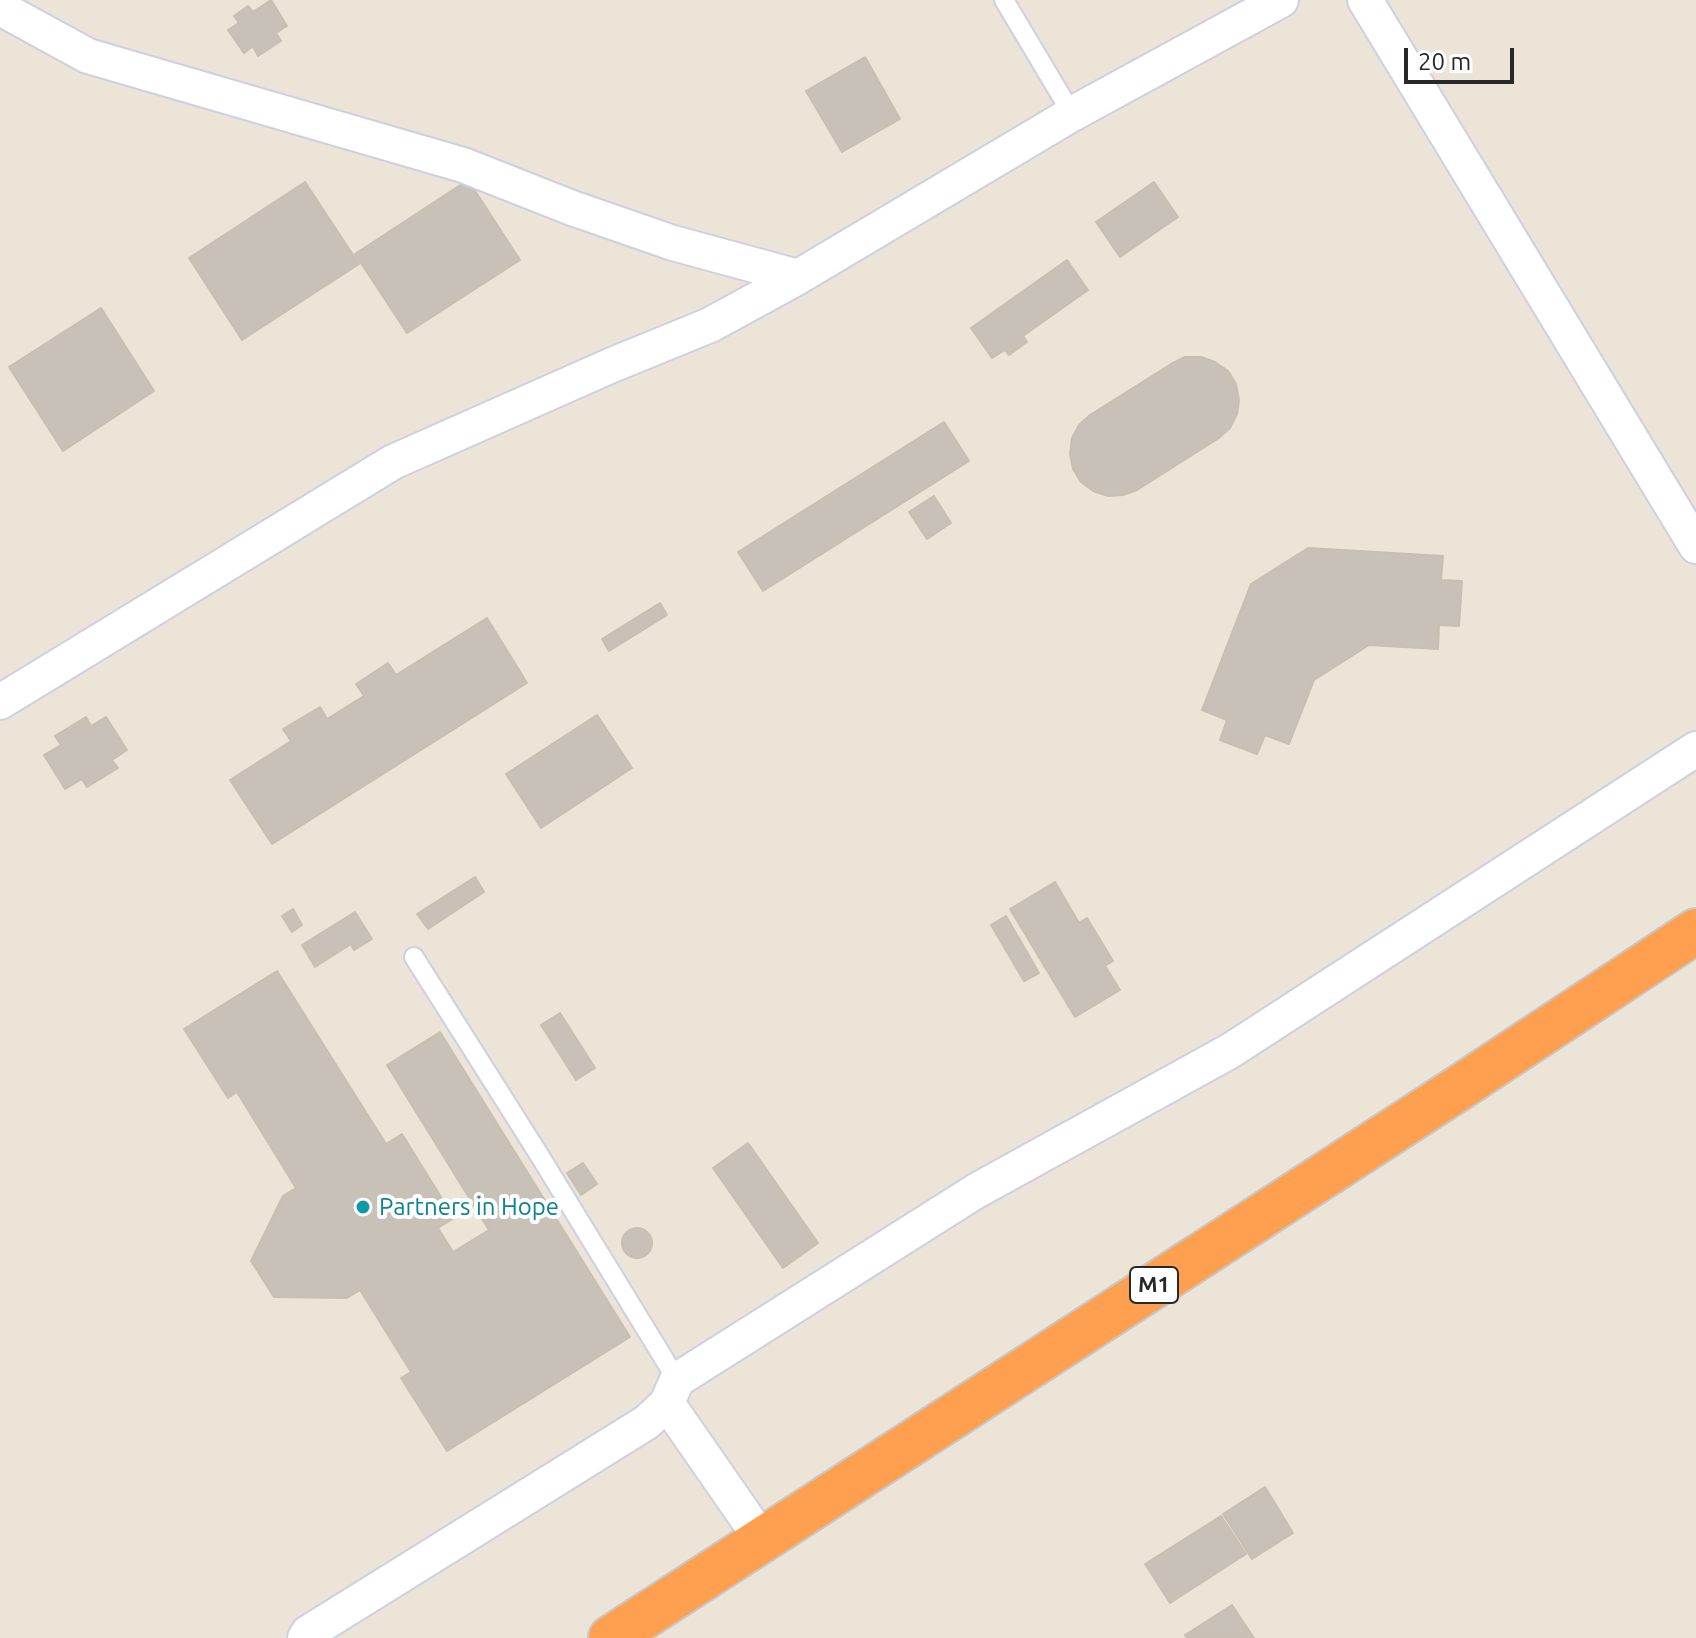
<!DOCTYPE html>
<style>
body{margin:0}
#map{position:relative;width:1696px;height:1638px;overflow:hidden;background:#ece4d7;font-family:Ubuntu,sans-serif}
canvas{display:block}
.scale{position:absolute;left:1404px;top:48px;width:110px;height:36px;box-sizing:border-box;border:4px solid #282828;border-top:0;padding-left:10px;font-size:24px;line-height:28px;white-space:nowrap;color:#282828;-webkit-text-stroke:6px #fff;paint-order:stroke}
</style>
<div id="map">
<canvas width="1696" height="1638"></canvas>
<div class="scale">20 m</div>
</div>
<script>
const ctx = document.querySelector('canvas').getContext('2d');
ctx.lineJoin = 'round';
function fill(path, color) {
  ctx.fillStyle = color;
  ctx.fill(path, 'evenodd');
}
function trace(path, color, width, dash) {
  ctx.strokeStyle = color;
  ctx.lineWidth = width;
  ctx.lineCap = dash ? 'butt' : 'round';
  ctx.setLineDash(dash || []);
  ctx.stroke(path);
}
function write(font, color, halo, rows, align = 'center') {
  ctx.font = font + ' Ubuntu,sans-serif';
  ctx.lineWidth = 8;
  ctx.setLineDash([]);
  ctx.textBaseline = 'middle';
  ctx.strokeStyle = halo;
  ctx.fillStyle = color;
  for (const [text, x, y, turn = 0] of rows) {
    ctx.save();
    ctx.translate(x, y);
    ctx.rotate((+turn || 0) * Math.PI / 180);
    ctx.textAlign = isNaN(turn) ? turn : align;
    if (halo) ctx.strokeText(text, 0, 0);
    ctx.fillText(text, 0, 0);
    ctx.restore();
  }
}
const building = new Path2D(`
 M271 0 287 26 276 33 281 41 258 56 253 46 244 53 228 30 239 23 234 16 248 6 253 12Z
 M865 57 900 119 842 152 806 91Z
 M468 180 520 260 407 333 355 254Z
 M305 182 359 264 242 340 189 258Z
 M1154 182 1178 217 1120 257 1096 222Z
 M1067 260 1088 290 1023 336 1027 342 1009 355 1005 350 992 358 971 328Z
 M101 308 154 391 63 451 9 367Z
 M1185 357H1201L1215 362 1228 371 1236 384 1239 400 1237 414 1230 428 1219 438 1137 490 1123 495 1108 496 1093 491 1081 482 1073 469 1070 454 1072 438 1079 425 1090 415 1171 364Z
 M944 422 969 461 763 591 738 552Z
 M934 496 951 523 927 539 909 512Z
 M1308 548 1443 556 1441 580 1462 581 1459 626 1439 625 1438 649 1369 645 1314 680 1289 744 1265 735 1257 754 1220 740 1227 720 1202 710 1251 584Z
 M660 603 667 615 609 651 602 639Z
 M487 618 527 683 272 844 230 780 291 741 283 729 320 707 327 719 364 696 356 684 388 663 396 675Z
 M597 715 632 768 541 828 506 774Z
 M86 717 91 726 106 717 127 750 112 760 118 768 87 787 82 779 65 789 44 755 61 745 55 736Z
 M475 877 484 892 428 929 417 914Z
 M1055 882 1079 923 1087 918 1113 961 1105 966 1120 990 1075 1017 1010 909Z
 M293 909 302 925 292 932 282 916Z
 M355 912 372 939 354 950 351 944 315 967 302 945Z
 M1006 916 1039 973 1024 981 991 925Z
 M277 971 386 1144 402 1134 454 1218 438 1228 453 1252 489 1230 387 1065 440 1032 630 1337 447 1451 401 1378 411 1372 360 1290 347 1298 274 1297 251 1261 283 1196 296 1188 237 1092 228 1098 184 1029Z
 M560 1013 595 1068 576 1080 541 1025Z
 M748 1143 818 1243 783 1268 713 1168Z
 M583 1163 597 1184 581 1195 567 1173Z
 M622 1243a15 15 0 1 1 30 0a15 15 0 1 1-30 0Z
 M1265 1487 1293 1533 1252 1559 1223 1514Z
 M1221 1516 1246 1554 1170 1603 1145 1564Z
 M1232 1605 1254 1638H1187L1185 1635Z`);
fill(building, '#c7c1b8');
trace(building, '#c7c0b1', 2);
const lane = new Path2D(`
 M1004 0 1072 114
 M414 957 538 1153 677 1380`);
const street = new Path2D(`
 M1365 0 1696 546
 M0 8 88 56 463 165 572 208 673 243 798 277
 M0 702 393 462 612 365 710 325 798 277 1072 114 1281 0
 M667 1403 762 1540
 M305 1638 308 1633 647 1422 667 1403 677 1380 976 1191 1230 1051 1696 749`);
const highway = new Path2D(`
 M611 1638 1459 1088 1696 931`);
trace(lane, '#cdd0e3', 22);
trace(street, '#cdd0e3', 38);
trace(highway, '#c7c7c7', 48);
trace(lane, '#fff', 18);
trace(street, '#fff', 34);
trace(highway, '#ffa050', 44);
for (const [x, y, r, color] of [
 [363,1207,8,"#0f9aa8"]
]) {
  const dot = new Path2D();
  dot.arc(x, y, r, 0, 2 * Math.PI);
  ctx.fillStyle = color;
  ctx.fill(dot);
  trace(dot, '#fff', 3);
}
for (const [x, y, w] of [
 [1154,1285,48]
]) {
  const box = new Path2D();
  box.roundRect(x - w / 2, y - 18, w, 36, 6);
  ctx.fillStyle = '#fff';
  ctx.fill(box);
  trace(box, '#282828', 2);
}
write('bold 22px', '#282828', null, [
 ["M1",1154,1285]
]);
write('24px', '#0d838f', '#fff', [
 ["Partners in Hope",379,1207]
], 'left');
</script>
